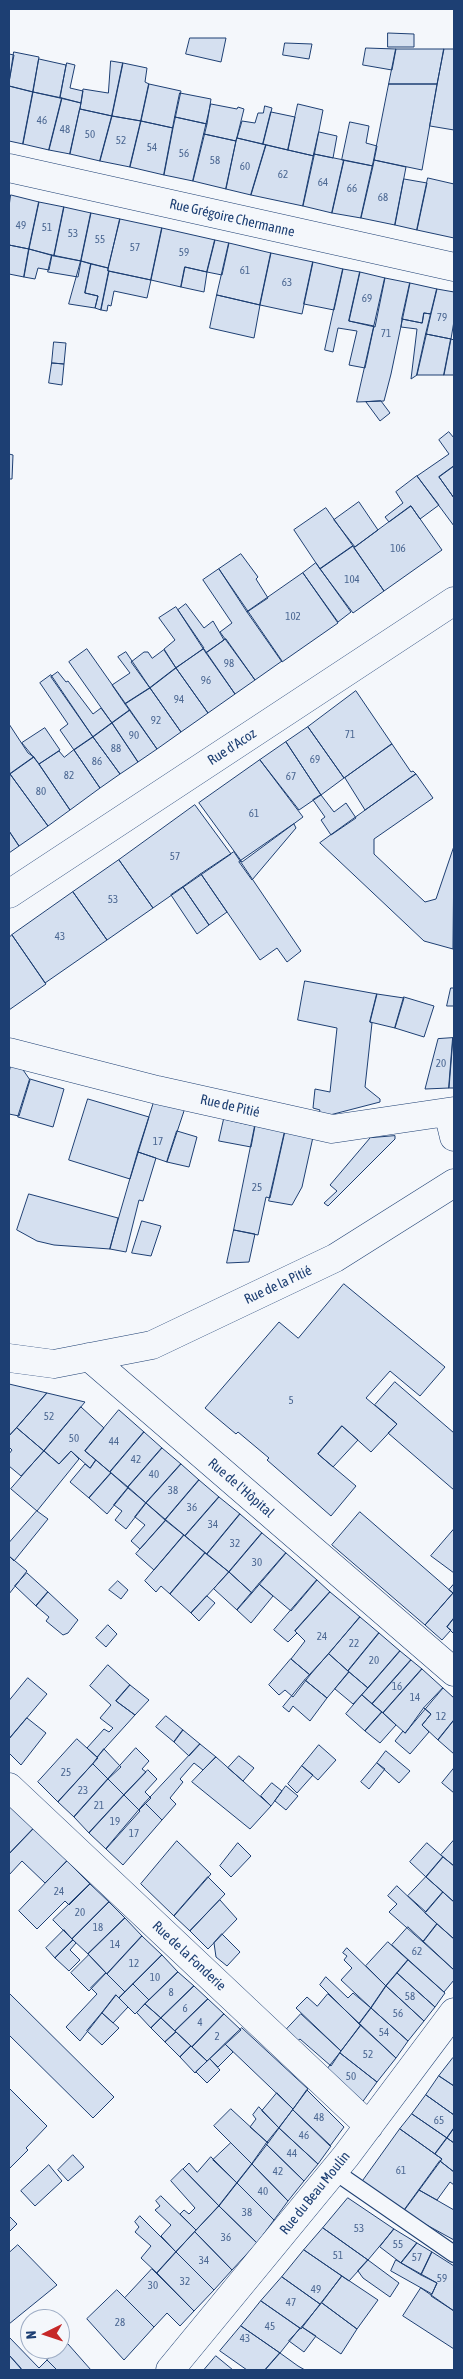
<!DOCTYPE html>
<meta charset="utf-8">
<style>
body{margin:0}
#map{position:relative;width:463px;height:2379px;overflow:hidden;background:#f4f7fb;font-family:"Asap Condensed",sans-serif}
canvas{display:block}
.frame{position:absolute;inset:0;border:10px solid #1d3f73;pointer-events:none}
.north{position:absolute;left:20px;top:2309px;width:50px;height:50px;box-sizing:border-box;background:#f4f7fb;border:1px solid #9eadc5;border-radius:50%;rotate:266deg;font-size:14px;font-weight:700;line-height:20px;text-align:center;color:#1d3f73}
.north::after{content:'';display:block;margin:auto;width:18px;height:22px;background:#c62828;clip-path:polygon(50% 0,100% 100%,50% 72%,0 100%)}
</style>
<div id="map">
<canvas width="463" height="2379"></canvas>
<div class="frame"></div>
<div class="north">N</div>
</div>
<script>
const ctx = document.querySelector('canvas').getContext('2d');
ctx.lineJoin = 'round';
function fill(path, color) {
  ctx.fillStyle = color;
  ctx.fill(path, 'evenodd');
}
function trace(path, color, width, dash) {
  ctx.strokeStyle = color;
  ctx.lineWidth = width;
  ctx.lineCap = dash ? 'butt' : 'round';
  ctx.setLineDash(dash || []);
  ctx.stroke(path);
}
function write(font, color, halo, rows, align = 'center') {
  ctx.font = font + ' "Asap Condensed",sans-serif';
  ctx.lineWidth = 4;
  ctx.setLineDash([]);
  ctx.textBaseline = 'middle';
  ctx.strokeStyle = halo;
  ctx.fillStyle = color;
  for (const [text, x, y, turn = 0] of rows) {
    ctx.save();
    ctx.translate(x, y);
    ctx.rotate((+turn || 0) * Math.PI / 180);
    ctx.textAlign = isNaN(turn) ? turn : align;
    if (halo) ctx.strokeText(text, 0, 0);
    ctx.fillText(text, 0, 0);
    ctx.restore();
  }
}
const building = new Path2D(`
 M388 33 414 34V47H388Z
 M190 38H226L221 62 186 54Z
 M285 43 312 44 309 59 283 55Z
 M366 48 396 49 392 70 363 65Z
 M396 49H444L437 84H389Z
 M444 49H454V130L430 126Z
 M14 52 39 57 33 92 9 86Z
 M9 54 14 55 9 82Z
 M39 59 66 65 60 98 33 92Z
 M111 61 123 63 112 116 80 109 83 89 108 93Z
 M67 63 75 65 70 88 83 91 81 103 60 98Z
 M123 63 147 68 145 82 149 84 141 121 112 116Z
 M149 84 181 91 173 128 141 121Z
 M389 84H437L422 170 374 160Z
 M9 86 33 92 23 144 9 141Z
 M33 92 62 98 49 150 23 144Z
 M180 93 211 99 207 124 175 117Z
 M62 98 81 103 70 154 49 150Z
 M211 104 237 109 238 107 244 109 236 141 204 134Z
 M298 104 323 110 314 156 288 150Z
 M265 106 272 108 263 144 237 138 242 121 255 123 258 113H263Z
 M80 109 112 116 100 161 70 154Z
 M271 112 295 117 288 150 263 144Z
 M112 116 141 121 130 167 100 161Z
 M175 117 207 124 193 181 164 175Z
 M141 121 173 128 164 175 130 167Z
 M350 122 369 126 366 143 377 146 373 166 342 160Z
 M319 132 337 136 333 158 314 154Z
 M204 134 236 141 226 189 193 181Z
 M237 138 266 145 251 195 226 189Z
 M266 145 314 156 303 206 251 195Z
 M314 154 344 160 332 213 303 206Z
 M344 160 373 166 361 218 332 213Z
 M374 160 406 167 395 225 361 218Z
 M428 178 454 184V238L417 230Z
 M404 179 427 183 417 230 395 225Z
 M11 195 39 202 29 249 9 245V207Z
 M39 202 64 207 54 256 29 249Z
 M64 207 91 213 81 261 54 256Z
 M91 213 120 219 108 268 81 261Z
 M120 219 162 228 151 280 108 271Z
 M162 228 215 240 207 272 185 267 181 287 151 280Z
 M215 240 229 243 222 275 207 272Z
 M229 243 271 253 260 305 217 295Z
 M9 245 29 249 24 277 9 274Z
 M29 249 52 255 49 270 38 268 35 279 24 277Z
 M271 253 313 262 302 314 260 305Z
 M52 255 81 261 78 277 48 272Z
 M81 261 91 264 85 293 98 296 95 308 69 304Z
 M313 262 343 269 334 310 304 304Z
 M91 264 108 268V271H109L101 310 95 308 98 296 85 293Z
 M185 267 207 272 204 292 181 287Z
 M343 269 360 272 349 321 374 326 365 368 349 365 357 331 338 328 333 352 325 350Z
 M109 271 151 280 147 298 114 291 111 306 108 305 107 311 101 310Z
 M360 272 385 278 375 327 349 321Z
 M385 278 410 283 391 374 384 401 357 402Z
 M410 283 437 289 431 314 424 313 422 323 402 319Z
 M437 289 454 292V321L451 339 426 334Z
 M217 295 260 305 254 338 210 328Z
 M424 313 431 314 417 375 411 379 417 329 401 327 402 319 422 323Z
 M426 334 451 339 444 375H417Z
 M451 339 454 340V375H444Z
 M54 342 66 343 64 364 52 363Z
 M52 363 64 364 62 385 49 383Z
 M381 401 390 413 380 421 366 402Z
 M449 432 454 438V466L439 477 454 498V526L417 476 449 454 439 440Z
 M9 454 13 455 12 479H9Z
 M454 466V498L439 477Z
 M417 476 439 505 420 519 411 506 389 522 385 517 403 503 396 492Z
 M359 502 378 530 355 547 334 520Z
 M411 506 442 550 384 591 354 548Z
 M326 508 353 546 320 569 294 530Z
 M353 546 384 591 353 613 320 569Z
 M241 554 258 577 256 579 268 598 247 612 219 569Z
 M316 563 351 612 338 622 303 573Z
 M219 569 282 661 255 680 220 632 232 623 203 580Z
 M303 573 338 623 282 662 247 612Z
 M186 604 204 628 213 621 224 640 206 653 178 610Z
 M176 607 204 648 176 668 164 649 175 640 159 618Z
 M226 639 255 680 235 694 206 653Z
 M87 649 130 710 112 723 69 662Z
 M204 649 235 694 208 713 176 668Z
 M164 650 176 668 150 688 131 662 144 652H148L152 658Z
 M126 652 150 688 125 704 112 685 130 673 118 657Z
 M176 668 208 713 181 732 150 688Z
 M58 672 66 682 68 681 93 714 101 708 112 723 93 737 51 677Z
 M51 675 93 737 74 750 60 730 68 724 40 683Z
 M150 688 181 732 157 749 125 704Z
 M356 691 392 744 344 778 308 727Z
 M130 710 157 749 138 762 112 723Z
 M112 723 138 762 120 774 93 737Z
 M9 724 28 753 34 757 10 774Z
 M308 727 344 778 321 795 286 742Z
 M45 728 60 750 39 764 22 743Z
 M93 737 120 774 100 788 74 750Z
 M286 742 321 795 299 810 260 760Z
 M392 744 411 772 413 771 416 774 365 810 345 778Z
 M74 750 100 788 70 810 39 764 59 751 64 757Z
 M34 757 70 810 48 826 10 774Z
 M260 760 303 817 242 862 199 803Z
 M10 774 48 826 19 846 9 831Z
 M416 774 433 798 374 839V854L425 902 436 899 454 846 453 949 424 941 320 843Z
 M321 795 334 812 346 803 356 818 331 835 321 820 325 817 313 800Z
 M195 805 231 854 153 908 119 860Z
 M294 824 296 828 252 880 239 862Z
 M9 831 19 846 9 853Z
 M234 852 301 951 287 962 277 948 260 960 201 874Z
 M119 860 153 908 107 940 73 892Z
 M201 874 227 912 209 925 183 887Z
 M183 887 209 925 197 934 171 895Z
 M73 892 107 940 45 983 12 935Z
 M12 935 46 984 9 1010V938Z
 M305 981 377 994 370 1022 372 1023 365 1087 380 1099V1102L326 1116 318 1115 320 1110 313 1108 315 1089 330 1092 337 1028 298 1020Z
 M451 988H454V1006H447Z
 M377 994 404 998 395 1028 370 1022Z
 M404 997 434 1006 424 1037 395 1028Z
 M453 1038H454V1088H449Z
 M453 1038 449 1088 425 1089 438 1039Z
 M12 1061H17L30 1080 19 1116 9 1114V1073Z
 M30 1079 64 1089 53 1127 18 1117Z
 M88 1099 149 1117 130 1179 69 1160Z
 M154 1102 185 1108 167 1162 138 1152Z
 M224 1119 255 1126 251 1147 219 1141Z
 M255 1126 285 1131 270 1198 266 1197 258 1235 234 1230Z
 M177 1131 197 1137 189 1167 167 1162Z
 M285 1131 313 1137 302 1187 292 1205 269 1201Z
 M395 1136V1139L328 1206 324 1203 337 1191 330 1185 370 1138Z
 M138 1152 156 1158 143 1201 139 1200 126 1252 110 1249Z
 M29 1194 118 1218 110 1249 54 1245 37 1241 17 1230Z
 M142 1221 161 1226 151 1256 132 1253Z
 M234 1230 255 1234 249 1262 227 1263Z
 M344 1284 445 1367 420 1396 390 1371 366 1398 397 1424 371 1452 342 1426 318 1454 356 1486 331 1516 267 1460 269 1458 238 1432 236 1434 205 1408 279 1322 298 1338Z
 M395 1382 454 1433V1490L388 1433 397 1424 375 1405Z
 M9 1384 47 1393 9 1436Z
 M47 1393 85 1402 44 1451 17 1428Z
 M81 1407 104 1428 85 1451 96 1460 90 1468 71 1451 59 1464 44 1451Z
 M119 1410 144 1432 110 1472 85 1451Z
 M342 1426 358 1440 333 1467 318 1454Z
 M17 1428 44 1451 21 1476 9 1466V1454L12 1450 9 1447V1436Z
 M144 1432 162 1448 128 1487 110 1472Z
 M162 1448 181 1464 146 1503 128 1487Z
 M44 1451 59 1464 71 1451 79 1459 37 1511 11 1489Z
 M96 1460 111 1473 89 1498 70 1482 85 1464 90 1468Z
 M181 1464 199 1480 165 1520 146 1503Z
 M111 1473 128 1488 107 1514 89 1498Z
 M199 1480 219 1497 185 1536 165 1520Z
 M128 1488 146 1503 126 1529 115 1520 122 1511 114 1505Z
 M219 1497 240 1514 207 1554 185 1536Z
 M146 1503 166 1520 140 1549 131 1541 145 1525 135 1517Z
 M37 1511 48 1519 14 1561 9 1556V1543Z
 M360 1512 453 1593 425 1625 332 1545Z
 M240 1514 262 1533 229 1572 207 1554Z
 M166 1520 184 1535 154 1570 136 1554Z
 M454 1529V1573L431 1556Z
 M262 1533 286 1553 252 1593 229 1572Z
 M184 1535 205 1553 170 1594 161 1586 156 1592 145 1581Z
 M205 1553 229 1572 191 1613 170 1594Z
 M286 1553 317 1580 291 1611 259 1584Z
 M9 1556 27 1571 9 1594Z
 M229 1572 252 1593 237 1610 214 1589Z
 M27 1573 48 1592 36 1606 15 1586Z
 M317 1580 330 1592 295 1631 297 1633 288 1642 274 1630Z
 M118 1581 128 1590 121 1599 109 1590Z
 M259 1584 273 1596 251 1623 237 1610Z
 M454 1584V1618L447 1627 451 1630 442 1640 425 1625 453 1593 449 1590Z
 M48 1592 78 1620 68 1633 63 1635 46 1621 49 1617 36 1606Z
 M330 1592 360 1617 310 1675 291 1659 305 1641 295 1631Z
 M207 1596 215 1603 199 1621 191 1613Z
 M360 1617 379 1633 348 1671 329 1654Z
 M454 1618V1634L447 1627Z
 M108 1625 117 1634 106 1647 96 1638Z
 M379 1633 400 1651 368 1688 348 1671Z
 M400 1651 411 1660 372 1704 362 1695Z
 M329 1654 349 1672 327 1698 305 1680Z
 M291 1659 310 1675 293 1697 285 1690 279 1695 269 1685Z
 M411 1660 422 1669 383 1713 372 1704Z
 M108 1665 130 1685 116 1701 135 1715 97 1757 87 1748 104 1729 109 1732 113 1728 100 1718 111 1705 90 1686Z
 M422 1669 443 1688 405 1733 383 1713Z
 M349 1672 368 1688 353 1704 335 1689Z
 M28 1678 47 1694 9 1739V1701Z
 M305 1680 327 1698 310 1721 293 1706 289 1712 283 1707Z
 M130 1685 149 1700 135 1715 116 1701Z
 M443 1688 454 1698V1720L438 1740 422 1725 431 1714 424 1708Z
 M362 1695 382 1712 365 1731 346 1714Z
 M424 1708 431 1714 422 1725 429 1732 410 1754 395 1741 403 1731 405 1733Z
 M382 1712 396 1725 380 1743 365 1731Z
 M166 1716 183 1730 174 1742 156 1727Z
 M27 1718 46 1733 21 1765 9 1753V1739Z
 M454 1720V1754L438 1740Z
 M183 1730 200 1744 189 1756 174 1742Z
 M77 1739 98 1758 58 1802 38 1782Z
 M200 1744 216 1757 203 1770 194 1763 180 1779 183 1782 170 1798 176 1804 162 1820 145 1803Z
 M319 1745 336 1760 318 1780 302 1766Z
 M136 1748 149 1761 142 1769 146 1772 124 1795 108 1779Z
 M104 1749 121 1767 108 1779 93 1764Z
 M386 1751 410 1771 399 1783 377 1763Z
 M239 1756 254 1768 243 1781 228 1768Z
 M216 1757 271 1806 250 1829 192 1782Z
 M377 1763 385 1769 369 1789 361 1782Z
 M93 1764 108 1779 74 1817 58 1802Z
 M302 1766 313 1775 297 1793 288 1784Z
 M454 1768V1793L442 1783Z
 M148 1770 157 1779 145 1792 151 1798 139 1810 124 1795Z
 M108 1779 124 1795 89 1833 74 1817Z
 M272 1783 282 1791 271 1806 261 1796Z
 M286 1786 298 1796 286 1810 275 1801Z
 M124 1795 140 1811 106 1849 89 1833Z
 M145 1803 162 1820 123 1865 106 1849Z
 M10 1806 34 1828 9 1854V1807Z
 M34 1828 67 1861 45 1883 22 1861 9 1875V1854Z
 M454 1840V1866L441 1855Z
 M177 1841 211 1874 174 1916 141 1884Z
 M238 1843 251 1856 231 1877 220 1866Z
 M427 1843 443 1857 426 1877 410 1862Z
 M443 1857 454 1866V1902L426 1877Z
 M67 1861 90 1884 69 1905 65 1901 37 1929 19 1911Z
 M208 1877 225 1894 190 1931 174 1916Z
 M426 1877 443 1892 426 1912 408 1896Z
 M90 1884 109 1902 72 1939 53 1920Z
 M397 1886 437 1924 423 1942 389 1912 397 1904 388 1896Z
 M443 1892 454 1902V1939L425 1913Z
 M220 1900 237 1919 208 1949 190 1931Z
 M109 1902 125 1918 88 1954 72 1939Z
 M125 1918 142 1936 107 1974 88 1954Z
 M437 1924 454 1939V1970L423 1942Z
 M408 1927 454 1970V1980L444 1992 392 1945Z
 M64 1930 73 1940 55 1958 46 1948Z
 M222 1934 240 1952 227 1966 216 1957 214 1943Z
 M142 1936 162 1955 125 1992 107 1974Z
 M73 1940 76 1943 70 1950 80 1960 69 1971 55 1958Z
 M388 1942 408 1960 386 1986 366 1966Z
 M347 1948 386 1986 371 2008 341 1980 352 1968 344 1960 347 1956 343 1953Z
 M89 1955 106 1973 89 1991 71 1973Z
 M162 1955 178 1972 149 2000 133 1984Z
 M408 1960 445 1993 435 2007 397 1973Z
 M178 1972 194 1986 161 2018 145 2004Z
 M106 1973 125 1992 119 1998 116 1995 80 2041 66 2027 97 1994 91 1988Z
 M397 1973 435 2007 424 2021 386 1986Z
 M326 1977 348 1998 353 1993 371 2008 359 2024 320 1985Z
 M133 1984 149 2000 135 2014 119 1998Z
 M194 1986 208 1999 175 2031 161 2018Z
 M386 1986 424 2021 408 2041 371 2008Z
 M9 1993 114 2097 93 2118 9 2035Z
 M328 1994 361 2025 341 2051 296 2008 307 1997 317 2006Z
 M116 1995 128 2007 113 2023 102 2013Z
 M208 1999 224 2014 192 2047 175 2031Z
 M145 2004 161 2018 151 2028 137 2013Z
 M371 2008 408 2041 396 2058 359 2024Z
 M102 2013 119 2028 102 2045 87 2031Z
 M224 2014 241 2030 207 2061 192 2047Z
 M301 2014 341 2051 331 2066 300 2039 296 2042 285 2031Z
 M161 2018 176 2032 165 2042 151 2028Z
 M361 2025 396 2058 377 2082 340 2053Z
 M242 2028 308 2089 293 2109 225 2044Z
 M176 2032 191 2046 180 2057 165 2042Z
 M225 2044 233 2052 218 2067 210 2059Z
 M191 2046 207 2061 195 2073 180 2057Z
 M340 2053 377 2082 361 2104 325 2072Z
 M453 2058 454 2059V2086L439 2076Z
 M210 2059 220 2070 207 2083 196 2072Z
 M439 2076 454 2086V2115L426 2095Z
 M9 2088 47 2126 26 2148 28 2150 9 2169Z
 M307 2090 344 2127 330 2146 293 2110Z
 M277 2093 293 2109 279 2128 262 2111Z
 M426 2095 454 2115V2128L447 2138 412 2114Z
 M259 2107 279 2128 268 2143 250 2127 256 2119 253 2115Z
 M231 2109 268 2143 252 2164 214 2126Z
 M293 2110 331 2146 318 2164 279 2128Z
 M412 2114 447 2138 435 2154 400 2129Z
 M279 2128 318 2164 304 2181 266 2144Z
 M454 2128V2143L447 2138Z
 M400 2129 442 2159 403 2212 362 2182Z
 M447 2138 454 2143V2172L440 2161 442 2159 435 2154Z
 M231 2143 252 2164 237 2183 213 2160Z
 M266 2144 304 2181 288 2201 252 2164Z
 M73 2155 84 2167 68 2181 58 2170Z
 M211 2157 237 2183 219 2206 183 2169 189 2163 197 2172Z
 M440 2161 454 2172V2185L450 2182 437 2200 419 2190Z
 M252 2164 288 2201 274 2220 237 2183Z
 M49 2165 62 2181 35 2206 21 2191Z
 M183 2169 219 2206 196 2230 180 2214 184 2210 189 2214 195 2208 171 2181Z
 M237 2183 274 2220 257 2243 219 2206Z
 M419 2190 454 2210V2240L403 2212Z
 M161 2196 196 2230 176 2252 161 2236 171 2225 155 2210 160 2206 156 2201Z
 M348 2198 394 2229 368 2260 323 2228Z
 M219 2206 257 2243 232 2270 195 2232Z
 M9 2216 17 2224 9 2232Z
 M140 2216 176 2252 157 2273 141 2258 151 2246 135 2232 139 2227 135 2222Z
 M323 2228 368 2260 349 2281 304 2250Z
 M394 2229 417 2243 401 2263 380 2247Z
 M195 2232 232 2270 214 2290 176 2252Z
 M417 2243 432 2252 421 2275 401 2263Z
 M18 2245 57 2285 9 2324V2253Z
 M304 2250 342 2276 320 2304 282 2277Z
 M176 2252 214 2290 194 2311 157 2273Z
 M432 2252 454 2266V2311L431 2296 437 2283 421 2275Z
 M368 2260 399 2283 390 2297 363 2278 358 2271Z
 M396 2260 437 2283 432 2294 391 2271Z
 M152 2269 194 2311 180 2326 167 2313 154 2327 125 2298Z
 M342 2276 378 2300 357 2329 322 2303Z
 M282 2277 320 2304 301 2329 261 2301Z
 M421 2288 454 2311V2349L403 2316Z
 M117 2290 154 2327 124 2360 87 2319Z
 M261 2301 300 2328 280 2353 241 2326Z
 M322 2303 357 2329 341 2354 302 2327Z
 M241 2326 280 2353 265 2370H247L220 2351Z
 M302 2327 316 2336 304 2352 289 2341Z
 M9 2337 39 2368 47 2360 57 2370H22L9 2355Z
 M68 2344 91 2370H57L47 2360Z
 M280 2353 298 2366 305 2370H265Z
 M9 2355 20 2367 22 2370H9Z
 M216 2356 233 2370H204Z`);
fill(building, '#d5e0f0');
trace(building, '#1d3f73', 1);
const lane = new Path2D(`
 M334 2171 454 2254`);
const street = new Path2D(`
 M9 168 454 267
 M9 1052 157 1090 332 1129 454 1111
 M448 1112 454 1137
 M89 1357 454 1672
 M9 1358 54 1364 152 1345 335 1258 454 1183
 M9 1787 369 2126
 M170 2370 346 2156 454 2012`);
const primary = new Path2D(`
 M9 894 454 601`);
trace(lane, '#1d3f73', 18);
trace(street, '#1d3f73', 29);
trace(primary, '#1d3f73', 29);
trace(lane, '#f4f7fb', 16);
trace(street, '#f4f7fb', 28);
trace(primary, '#f4f7fb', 28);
write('11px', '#4b6792', null, [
 ["46",42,121],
 ["48",65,130],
 ["50",90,135],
 ["52",121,141],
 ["54",152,148],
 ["56",184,154],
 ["58",215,161],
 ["60",245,167],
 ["62",283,175],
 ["64",323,183],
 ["66",352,189],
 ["68",383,198],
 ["49",21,226],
 ["51",47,228],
 ["53",73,234],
 ["55",100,240],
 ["57",135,248],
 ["59",184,253],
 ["61",245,271],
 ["63",287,283],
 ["69",367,299],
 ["79",442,318],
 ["71",386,334],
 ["106",398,549],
 ["104",352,580],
 ["102",293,617],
 ["98",229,664],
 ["96",206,681],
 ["94",179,700],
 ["92",156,721],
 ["71",350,735],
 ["90",134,736],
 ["88",116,749],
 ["69",315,760],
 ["86",97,762],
 ["82",69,776],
 ["67",291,777],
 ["80",41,792],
 ["61",254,814],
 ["57",175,857],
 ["53",113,900],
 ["43",60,937],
 ["20",441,1064],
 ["17",158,1142],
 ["25",257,1188],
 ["5",291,1401],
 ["52",49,1417],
 ["50",74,1439],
 ["44",114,1442],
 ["42",136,1460],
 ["40",154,1475],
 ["38",173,1491],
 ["36",192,1508],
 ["34",213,1525],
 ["32",235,1544],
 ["30",257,1563],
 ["24",322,1637],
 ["22",354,1644],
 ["20",374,1661],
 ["16",397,1687],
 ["14",415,1698],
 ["12",441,1717],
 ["25",66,1773],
 ["23",83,1791],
 ["21",99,1806],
 ["19",115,1822],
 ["17",134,1834],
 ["24",59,1892],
 ["20",80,1913],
 ["18",98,1928],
 ["14",115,1945],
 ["62",417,1952],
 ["12",134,1964],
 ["10",155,1978],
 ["8",171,1993],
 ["58",410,1997],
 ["6",185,2009],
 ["56",398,2014],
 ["4",200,2023],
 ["54",384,2033],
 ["2",217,2037],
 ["52",368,2055],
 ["50",351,2077],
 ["48",319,2118],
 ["65",439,2121],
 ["46",304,2136],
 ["44",292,2154],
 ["61",401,2171],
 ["42",278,2172],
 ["40",263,2192],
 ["38",247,2213],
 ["53",359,2229],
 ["36",226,2238],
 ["55",398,2245],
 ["51",338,2256],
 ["57",417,2258],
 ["34",204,2261],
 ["59",442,2279],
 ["32",185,2282],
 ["30",153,2286],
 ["49",316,2290],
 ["47",291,2303],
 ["28",120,2323],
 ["45",270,2327],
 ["43",245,2339]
]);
write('14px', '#1d3f73', '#f4f7fb', [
 ["Rue Grégoire Chermanne",232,218,13],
 ["Rue d'Acoz",232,747,-33],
 ["Rue de Pitié",230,1106,13],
 ["Rue de la Pitié",278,1285,-25],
 ["Rue de l'Hôpital",241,1488,41],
 ["Rue de la Fonderie",189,1956,43],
 ["Rue du Beau Moulin",315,2193,-51]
]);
</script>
